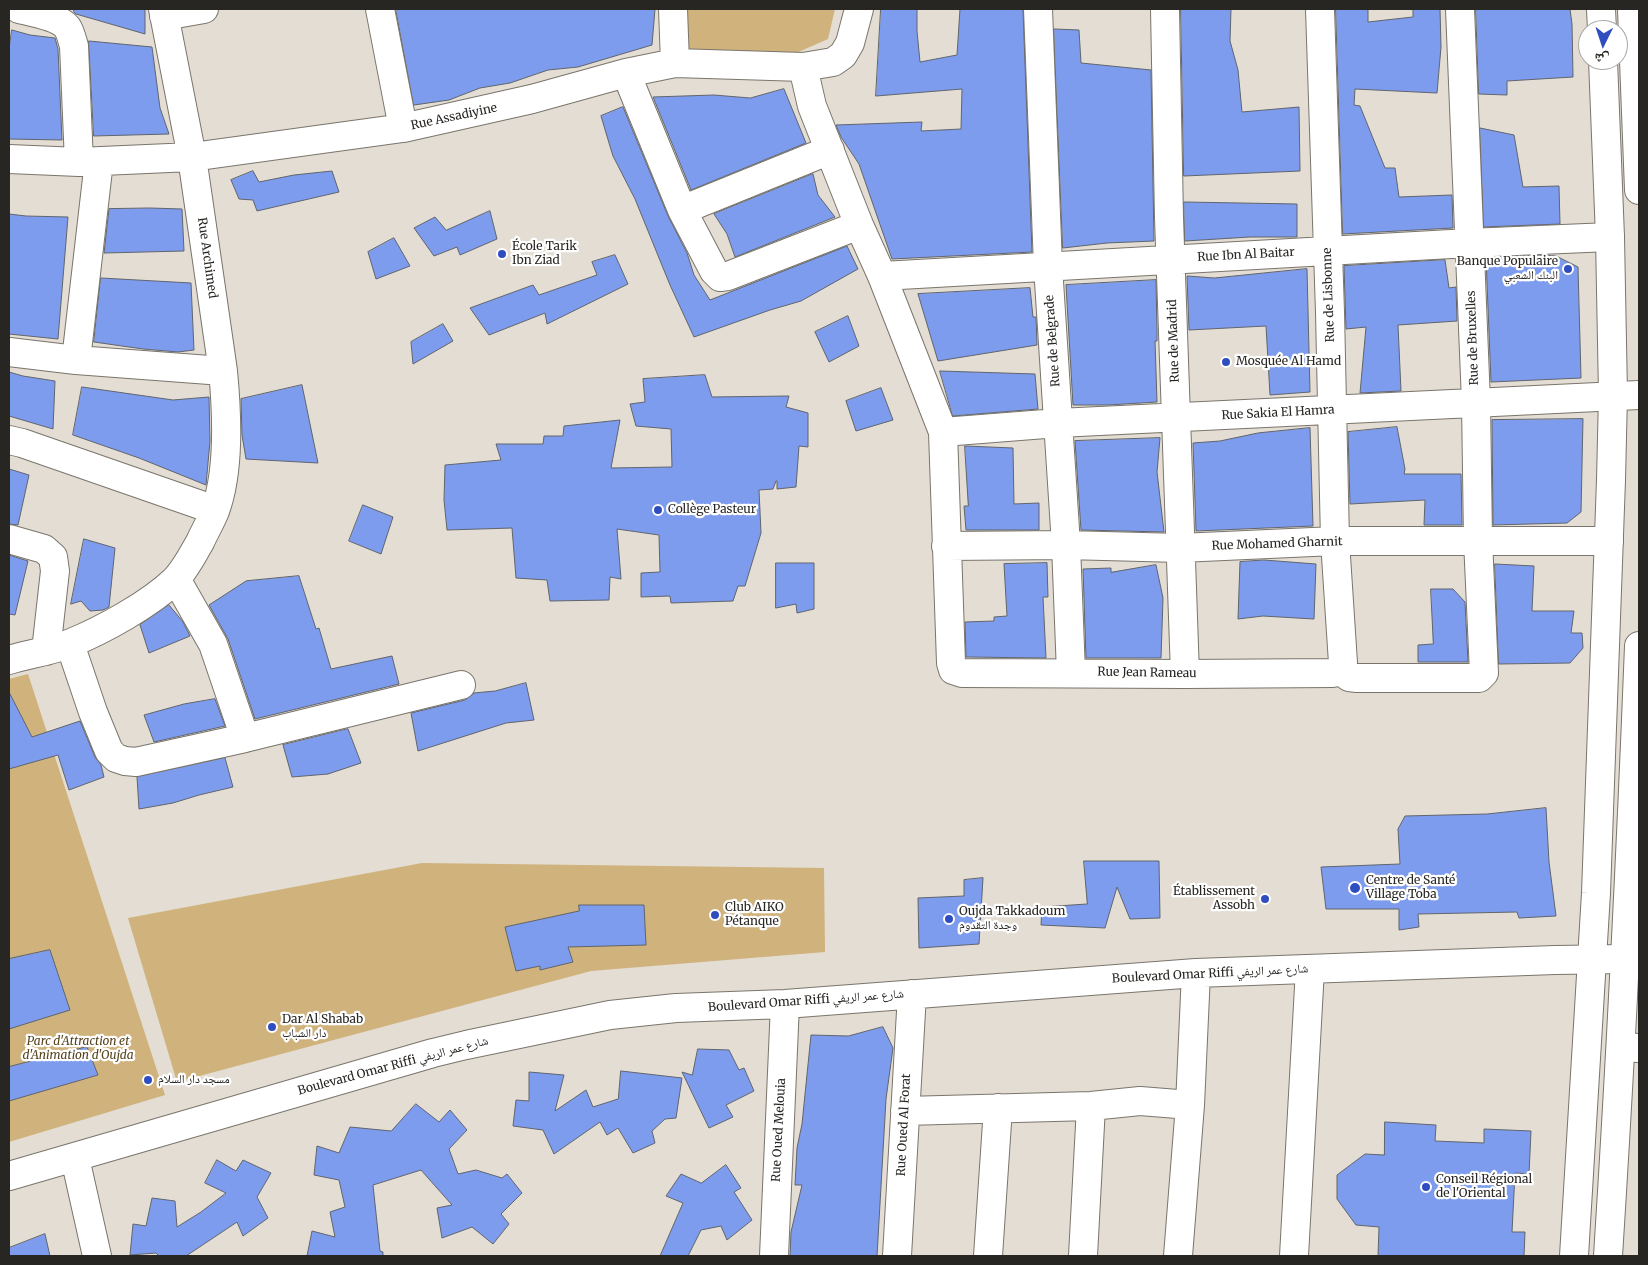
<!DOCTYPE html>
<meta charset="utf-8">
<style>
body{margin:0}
#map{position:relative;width:1648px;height:1265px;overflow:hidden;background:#e3ddd3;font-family:Merriweather,"Noto Naskh Arabic",serif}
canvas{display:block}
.frame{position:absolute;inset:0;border:10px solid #282622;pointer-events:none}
.north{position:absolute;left:1578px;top:20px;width:50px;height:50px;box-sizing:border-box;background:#fff;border:1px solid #a9a8a7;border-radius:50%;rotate:184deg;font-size:14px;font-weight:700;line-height:20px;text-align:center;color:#282622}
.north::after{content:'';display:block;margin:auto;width:18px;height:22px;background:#2f4dbe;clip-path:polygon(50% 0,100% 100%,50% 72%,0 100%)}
</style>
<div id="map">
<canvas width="1648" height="1265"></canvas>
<div class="frame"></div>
<div class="north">ش</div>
</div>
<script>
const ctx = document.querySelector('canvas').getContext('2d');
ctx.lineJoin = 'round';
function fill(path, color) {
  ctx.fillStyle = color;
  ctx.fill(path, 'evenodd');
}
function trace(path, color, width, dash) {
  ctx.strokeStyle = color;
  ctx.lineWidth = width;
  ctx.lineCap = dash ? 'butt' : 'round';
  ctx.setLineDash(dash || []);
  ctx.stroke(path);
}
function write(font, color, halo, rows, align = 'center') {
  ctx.font = font + ' Merriweather,"Noto Naskh Arabic",serif';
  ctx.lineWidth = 4.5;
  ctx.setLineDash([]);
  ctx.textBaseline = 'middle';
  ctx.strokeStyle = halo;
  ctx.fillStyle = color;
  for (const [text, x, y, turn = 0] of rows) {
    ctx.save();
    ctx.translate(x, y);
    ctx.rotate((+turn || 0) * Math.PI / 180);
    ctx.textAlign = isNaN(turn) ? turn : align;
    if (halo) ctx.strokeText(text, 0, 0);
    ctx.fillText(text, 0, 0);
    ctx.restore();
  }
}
fill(new Path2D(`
 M678 9H835L828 39 794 54 679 49Z
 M28 674 165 1095 9 1142V679Z
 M422 863 824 868 825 952 591 971 177 1082 128 918Z`), '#d0b27c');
const building = new Path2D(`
 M74 9H145V34L76 14 74 12Z
 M396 9H655L652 45 578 67 548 70 510 83 480 88 449 100 414 105Z
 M881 9H917V31L920 62 957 55 960 9H1023L1032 252 892 259 859 164 841 137 836 125 922 122 921 131 961 129 962 89 876 96Z
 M1181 9H1231L1230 41 1238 70 1242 112 1299 107 1300 171 1184 176Z
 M1336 9H1368V22L1413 17V9H1440L1441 47 1437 93 1355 89 1354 105 1360 106 1385 168H1395L1399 197 1452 195 1453 228 1343 234Z
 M1476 9H1570L1572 24 1573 77 1507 81V95L1479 94Z
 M1054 29 1079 30 1081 63 1151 70 1154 241 1107 243 1063 248Z
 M12 30 30 35 55 38 58 49 62 140 9 139V49Z
 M89 41 152 47 160 108 169 134 94 136Z
 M784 89 806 143 691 190 653 97 714 95 750 98Z
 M623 107 668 216 687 253 694 275 710 300 847 246 858 269 801 301 770 310 694 337 670 285 635 199 613 156 609 143 601 116Z
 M1480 128 1514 135 1523 187 1559 186 1560 224 1484 227Z
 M253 171 259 182 294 175 332 171 339 192 257 211 253 200 239 199 231 180Z
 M813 174 818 195 835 217 735 257 727 234 714 214Z
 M1184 202 1297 204V237H1250L1185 241Z
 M150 208 182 209 184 251 104 253 109 209Z
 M490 211 497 239 460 255 457 247 434 256 414 228 435 217 446 230Z
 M9 214 26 216 68 217 58 339 9 334Z
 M394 238 410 266 376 279 368 252Z
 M615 255 628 284 547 324 545 313 489 335 470 308 533 285 539 295 597 275 592 262Z
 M1544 255 1556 256 1578 267 1581 378 1491 382 1486 258Z
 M1445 260 1449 288 1456 287 1457 321 1398 325 1401 391 1360 393 1366 327 1346 329 1344 266Z
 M1307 269 1310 392 1270 395 1266 326 1189 330 1187 276 1214 278Z
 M101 278 191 283 194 350 178 352 143 349 94 342Z
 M1156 280 1157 331V341H1155L1157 402 1108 405H1073L1066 285Z
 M1030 288 1033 317H1036L1037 345 938 361 918 294Z
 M848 316 859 346 829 362 815 332Z
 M443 324 453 341 413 364 411 342Z
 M940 371 1035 374 1038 409 953 416Z
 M9 372 23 376 55 381 53 429 9 416Z
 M705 375 712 397 789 396 786 407 808 413V447L799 446 796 487 777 489V481H776L773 489 759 490 761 533 745 586H738L733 601 671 603 670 596 641 597V573L660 572 659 535 617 529 621 579 610 577 609 600 550 601 547 580 516 578 512 528 447 530 444 500 445 465 501 460 496 444H543L544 436H563L564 426 620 420 611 468 672 467 671 429 636 426 630 404 645 402 643 379Z
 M302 385 318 463 246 459 242 435 241 399Z
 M82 387 173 400 209 397 210 441 206 485 139 458 73 435Z
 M881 388 893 420 856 431 846 401Z
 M1583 419 1581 512 1567 523 1493 525 1492 420Z
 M1397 427 1405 469 1404 474H1461L1462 525H1424L1425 500 1350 504 1348 432Z
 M1310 428 1313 526 1196 531 1193 443 1220 441 1258 433Z
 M1160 438 1157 472 1164 532 1081 530 1075 441Z
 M965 446 1013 448 1014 504 1039 503V530H966L964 506H968Z
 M9 469 29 475 18 525 9 524Z
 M363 505 393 517 381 554 349 541Z
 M84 539 115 548 109 607 103 610 90 611 81 601 71 604Z
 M9 555 28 561 15 615 9 614Z
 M1264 560 1316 564 1314 619 1263 616 1238 619 1240 562Z
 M776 563H814V609L797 613 796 604 776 608Z
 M1047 563 1048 597H1043L1046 658 966 657 965 622 994 621V617L1007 616 1004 564Z
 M1495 564 1534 566 1532 611H1574L1571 633H1582L1583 648 1570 663 1499 664Z
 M1156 565 1163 598 1161 658H1086L1083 569 1111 568V572Z
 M299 576 316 629 319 628 331 669 392 656 399 684 255 719 228 639 209 605 246 581Z
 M1431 589H1453L1465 602 1468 662H1418V645L1433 644Z
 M169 605 183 622 190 636 149 653 140 625Z
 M526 683 534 720 506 723 418 751 411 713 465 700 474 693 495 691Z
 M9 692 32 737 80 721 95 757 101 765 104 777 69 790 58 755 9 769Z
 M215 699 225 726 154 742 144 715 184 704Z
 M348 729 361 763 328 774 292 777 283 745Z
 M225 758 233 787 199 795 173 803 139 809 137 777Z
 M1546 808 1549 862 1556 916 1519 918 1517 912 1418 914 1419 927 1399 930V909H1326L1321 867 1400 864 1398 829 1405 816 1487 814Z
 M1084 861H1159L1160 918 1130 919 1117 887 1105 928 1041 925 1042 907 1087 904Z
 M983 878 979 944 919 948 918 898 964 896V880Z
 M579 905H644L646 945 568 947 573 962 540 970V966L516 971 505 927 579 911Z
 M50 950 70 1010 9 1029V959Z
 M883 1027 893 1048 886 1099 877 1256H790L791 1232 802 1185H795L797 1148 802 1124 811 1035 848 1036Z
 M87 1047 98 1075 9 1101V1067Z
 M698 1049 729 1050 739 1070 744 1068 754 1091 726 1105 733 1117 709 1128 682 1072 692 1075Z
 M621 1071 682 1078 676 1118 665 1119 652 1131 655 1143 633 1153 618 1128 607 1135 600 1122 554 1154 543 1130 513 1126 516 1100 529 1101V1072L564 1075 555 1111 586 1090 593 1107 618 1099Z
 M416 1104 439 1122 450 1110 467 1130 449 1149 458 1174 476 1170 502 1178 507 1174 522 1193 501 1214 509 1224 493 1244 472 1227 442 1238 437 1208 452 1205 421 1170 373 1185 380 1251 383 1252V1256H307L312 1231 335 1237 330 1212 345 1207 339 1180 314 1175 317 1146 339 1153 350 1127 391 1131Z
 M1385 1122 1436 1125 1435 1141 1484 1143V1129L1531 1131 1529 1174 1515 1173 1512 1232H1525L1524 1256H1378L1379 1227 1356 1225 1337 1199V1175L1365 1154 1384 1155Z
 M217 1160 236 1171 243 1160 271 1173 257 1197 268 1218 243 1236 237 1222 186 1256H159L156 1253 130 1255 133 1224 146 1226 152 1198 175 1201 177 1227 201 1212 226 1193 205 1183Z
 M726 1165 741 1188 734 1192 752 1220 727 1240 721 1226 701 1230 688 1256H660L683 1203 666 1196 681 1174 701 1183Z
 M45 1234 50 1256H9V1248Z`);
fill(building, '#7d9ced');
trace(building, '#60646d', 1);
const minor = new Path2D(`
 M19 9C31 12 59 17 67 27 71 33 72 40 74 46L79 162
 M380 9 403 128
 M673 9 675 63
 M1038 9 1048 266 1066 545 1071 673
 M1165 9 1169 218 1185 674
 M1320 9 1330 312 1335 541 1343 663 1341 671
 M164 16 204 9
 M803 67 812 106 859 225 882 276 943 432 951 663 953 670 962 673 1185 674 1333 673 1341 671
 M626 73 682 210 714 271 720 277 728 276 859 225
 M9 159 79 162 192 157 403 128 532 99 626 73 675 63 803 67 833 62 843 55 850 43 859 9
 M682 210 830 150
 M882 276 1469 243 1610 237
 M9 352 76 360 223 371
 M76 360 99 161
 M943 432 1058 423 1639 395
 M9 440 22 443 215 510
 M9 539 44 549 53 557 55 571 46 651
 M946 546 1066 545 1180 548 1335 541H1609
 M176 579 213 644 245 738
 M70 644 93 712 109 751 116 758 125 761 136 762 245 738 461 685
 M9 660C29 654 52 651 71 643 103 630 150 604 175 580 185 570 193 554 200 542 205 531 211 521 215 511 230 470 227 413 223 371L192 157 163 9
 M1341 671 1349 677 1357 678H1479L1484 673 1478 540 1476 402 1460 9
 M1621 1047 1639 1048
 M905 1111 1091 1106 1140 1101 1190 1105
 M75 1158 97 1256
 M9 1176 433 1053 466 1045 610 1015 676 1008 785 1004 1196 973 1555 960 1625 959
 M774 1256 785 1004
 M897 1256 912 994
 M988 1256 998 1108
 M1083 1256 1091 1106
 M1178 1256 1190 1105 1196 973
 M1294 1256 1310 969`);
const major = new Path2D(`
 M1601 9 1602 30
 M1632 9 1639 190
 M1574 1256 1596 893 1611 480 1613 395 1610 237 1603 60
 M1608 1256C1621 1053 1631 850 1639 646`);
trace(minor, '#7a756c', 30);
trace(major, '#7a756c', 30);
trace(minor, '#fff', 28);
trace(major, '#fff', 28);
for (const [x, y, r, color] of [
 [502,254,5,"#2f4dbe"],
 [1568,269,5,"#2f4dbe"],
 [1226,362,5,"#2f4dbe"],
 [658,510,5,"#2f4dbe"],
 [1355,888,6,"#2f4dbe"],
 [1265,899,5,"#2f4dbe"],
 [715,915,5,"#2f4dbe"],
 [949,919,5,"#2f4dbe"],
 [272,1027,5,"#2f4dbe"],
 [148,1080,5,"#2f4dbe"],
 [1426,1187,5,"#2f4dbe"]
]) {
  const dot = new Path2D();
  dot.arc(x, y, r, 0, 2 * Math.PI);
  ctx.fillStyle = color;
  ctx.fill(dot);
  trace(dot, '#fff', 2);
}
write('12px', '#282622', '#fff', [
 ["Rue Assadiyine",454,117,-12],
 ["Rue Ibn Al Baitar",1246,255,-3],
 ["Rue Archimed",207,258,82],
 ["Rue de Lisbonne",1329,295,-92],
 ["Rue de Bruxelles",1473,338,-92],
 ["Rue de Belgrade",1053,341,-94],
 ["Rue de Madrid",1174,341,-92],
 ["Rue Sakia El Hamra",1278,413,-3],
 ["Rue Mohamed Gharnit",1277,544,-2],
 ["Rue Jean Rameau",1147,673,1],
 ["Boulevard Omar Riffi شارع عمر الريفي",1210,974,-3],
 ["Boulevard Omar Riffi شارع عمر الريفي",806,1001,-4],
 ["Boulevard Omar Riffi شارع عمر الريفي",393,1066,-15],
 ["Rue Oued Al Forat",904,1125,-87],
 ["Rue Oued Melouia",779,1130,-87]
]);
write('12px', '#282622', '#fff', [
 ["École Tarik",512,247],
 ["Ibn Ziad",512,261],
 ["Banque Populaire",1558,262,"right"],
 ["البنك الشعبي",1558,276,"right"],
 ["Mosquée Al Hamd",1236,362],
 ["Collège Pasteur",668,510],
 ["Centre de Santé",1366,881],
 ["Village Toba",1366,895],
 ["Établissement",1255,892,"right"],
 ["Assobh",1255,906,"right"],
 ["Club AIKO",725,908],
 ["Pétanque",725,922],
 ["Oujda Takkadoum",959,912],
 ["وجدة التقدوم",959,926],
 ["Dar Al Shabab",282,1020],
 ["دار الشباب",282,1034],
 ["مسجد دار السلام",158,1080],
 ["Conseil Régional",1436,1180],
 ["de l'Oriental",1436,1194]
], 'left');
write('italic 12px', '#55411a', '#fff', [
 ["Parc d'Attraction et",78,1042],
 ["d'Animation d'Oujda",78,1056]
]);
</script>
